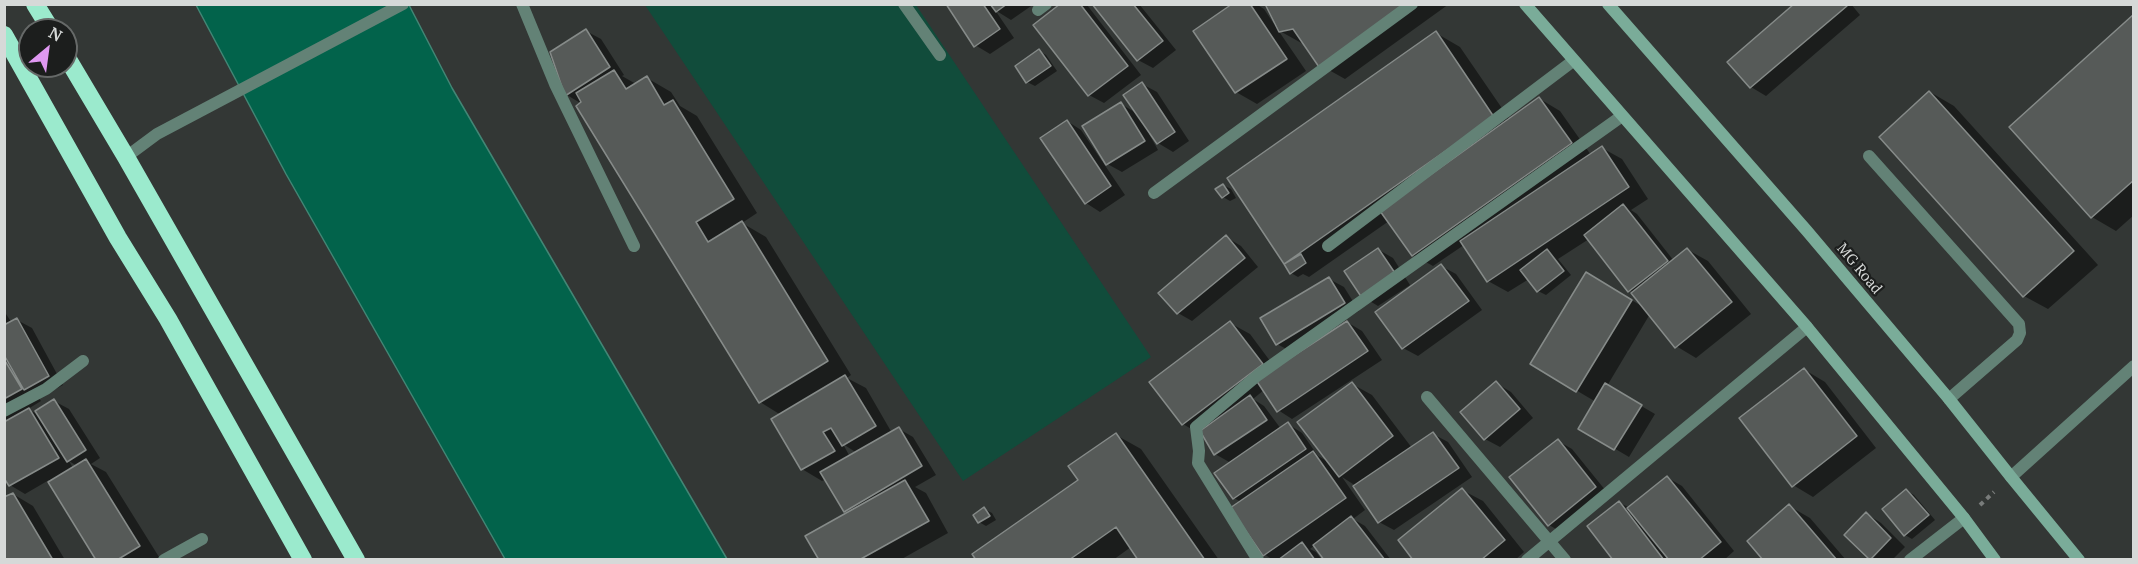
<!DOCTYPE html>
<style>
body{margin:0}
#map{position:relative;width:2138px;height:564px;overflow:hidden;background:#333735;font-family:"PT Serif",serif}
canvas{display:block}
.frame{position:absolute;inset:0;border:6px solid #d6d9d8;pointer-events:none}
.north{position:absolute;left:18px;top:18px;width:60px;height:60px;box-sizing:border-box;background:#1c1e1d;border:2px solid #666968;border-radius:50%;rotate:29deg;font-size:16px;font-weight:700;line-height:24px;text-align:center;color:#d6d9d8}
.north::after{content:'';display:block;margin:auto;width:21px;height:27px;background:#df98f1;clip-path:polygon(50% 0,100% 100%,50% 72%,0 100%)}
</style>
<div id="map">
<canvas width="2138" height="564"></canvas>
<div class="frame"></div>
<div class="north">N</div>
</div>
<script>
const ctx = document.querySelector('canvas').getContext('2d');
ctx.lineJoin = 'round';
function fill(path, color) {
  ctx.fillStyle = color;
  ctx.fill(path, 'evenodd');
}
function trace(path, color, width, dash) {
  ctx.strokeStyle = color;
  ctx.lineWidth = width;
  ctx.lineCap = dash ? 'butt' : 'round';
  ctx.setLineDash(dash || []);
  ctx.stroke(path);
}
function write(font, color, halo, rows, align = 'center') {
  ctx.font = font + ' "PT Serif",serif';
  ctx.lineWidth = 4.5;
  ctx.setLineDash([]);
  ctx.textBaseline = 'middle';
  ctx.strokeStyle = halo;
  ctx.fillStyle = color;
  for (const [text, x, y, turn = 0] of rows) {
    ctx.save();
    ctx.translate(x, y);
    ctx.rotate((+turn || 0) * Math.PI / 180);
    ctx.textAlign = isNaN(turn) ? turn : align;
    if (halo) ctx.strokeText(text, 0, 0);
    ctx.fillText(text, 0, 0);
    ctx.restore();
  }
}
fill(new Path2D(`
 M645 5H916L1151 357 963 481Z`), '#114c3b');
const water = new Path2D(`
 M196 5H409L452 88 727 559H505L286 174Z`);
fill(water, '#02634b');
trace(water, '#428675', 1.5);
fill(new Path2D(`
 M948 4H1034L1011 20 995 10 1014 38 990 54 975 45Z
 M1062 4 1087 5 1141 75 1104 103 1089 95 1035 26Z
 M1094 4H1139L1176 50 1153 68 1138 60Z
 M1234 4H1256L1264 9 1274 24 1276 23 1266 4H1449L1345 79 1320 65 1305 45 1278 30 1306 71 1257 104 1236 92Z
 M1796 4H1851L1860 15 1766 96 1751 87 1729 62Z
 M2134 16V215L2116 231 2092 217 2011 127Z
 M586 31 601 39 624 75 622 76 636 84 647 78 671 92 680 106 697 116 757 213 742 223 766 237 851 375 847 378 866 388 892 433 899 429 913 437 936 475 915 487 926 493 948 533 900 560H820L849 513 845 511 826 479 822 481 802 469 773 420 781 415 760 402 582 104 567 95ZM843 444 857 453 850 457Z
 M1436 33 1460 47 1510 120 1540 99 1560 111 1591 155 1602 148 1622 159 1648 199 1631 210 1637 214 1674 261 1688 250 1708 261 1751 314 1696 358 1676 346 1650 314 1607 386 1655 414 1629 457 1580 428 1596 402 1532 364 1606 285 1645 308 1589 239 1558 259 1571 275 1546 295 1538 291 1529 279 1508 292 1488 281 1464 245 1433 266 1413 255 1389 221 1309 277 1303 274 1298 277 1291 273 1229 178Z
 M1039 51 1046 55 1057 71 1035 86 1027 82Z
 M1142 84 1157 92 1189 141 1173 152 1158 143 1151 132 1149 134 1158 150 1122 172 1102 161 1104 159 1121 104 1138 114Z
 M1930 92 1954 106 2098 265 2048 309 2024 296Z
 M1067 121 1081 130 1125 195 1100 212 1086 203Z
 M1223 185 1231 189 1236 198 1230 201 1223 197 1217 189Z
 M1226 237 1241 246 1258 267 1192 321 1178 313Z
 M1379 250 1393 258 1410 285 1378 306 1363 297Z
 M1441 266 1456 274 1482 310 1418 356 1403 348Z
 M1329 279 1344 287 1359 311 1292 352 1277 344Z
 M4 311 12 323 17 320 32 328 63 385 39 398 41 401 28 409 40 416 54 401 69 409 100 458 91 464 106 472 159 557 155 560H98L49 480 25 494 10 485 4 475ZM69 461 77 466 73 468Z
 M1347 322 1362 331 1382 360 1292 419 1278 410 1264 390 1253 399 1264 406 1281 429 1288 424 1302 433 1318 456 1329 462 1352 384 1372 395 1412 448 1433 434 1448 442 1472 477 1394 530 1379 522 1356 486 1342 477 1365 510 1353 519 1365 526 1391 560H1326L1315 545 1310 549 1316 552 1322 560H1273L1264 554 1241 502 1234 498 1231 463 1215 454 1203 436 1183 424 1230 323 1250 334 1276 369Z
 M1805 370 1825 382 1876 448 1813 497 1793 485Z
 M1496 383 1511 392 1533 418 1500 447 1485 439Z
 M1116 435 1141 449 1219 560H1140L1131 547 1113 560H977L1081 481Z
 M1558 441 1572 449 1610 496 1563 533 1549 525Z
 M1668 478 1682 486 1734 551 1724 560H1615L1620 503 1630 508Z
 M1462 490 1483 501 1524 552 1515 560H1415Z
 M1907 491 1914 495 1935 520 1912 539 1905 535Z
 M13 494 33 506 65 560H4Z
 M1789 506 1810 518 1846 560H1765Z
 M984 509 992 513 996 520 986 526 979 522Z
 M1867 514 1881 523 1905 547 1892 560H1870Z`), '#0007');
const building = new Path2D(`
 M946 4H983L1000 29 974 47Z
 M990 4H1007L996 12Z
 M1060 4H1080L1128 66 1088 96 1033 25Z
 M1092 4H1133L1163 41 1137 61Z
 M1232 4H1250L1287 59 1235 93 1193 31Z
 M1265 4H1406L1319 67 1293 29 1279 32Z
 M1794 4H1845L1847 6 1750 88 1727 62Z
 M2134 14V180L2091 218 2009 127Z
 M586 29 610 67 565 96 550 52Z
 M1436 31 1494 117 1284 264 1227 178Z
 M1039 49 1051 66 1026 83 1015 66Z
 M614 70 626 89 647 76 664 105 673 100 734 199 696 222 708 242 742 221 828 361 759 403 576 106 581 102 576 93Z
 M1142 82 1175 132 1157 144 1123 95Z
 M1929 91 2074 251 2023 297 1879 137Z
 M1539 97 1572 143 1412 256 1380 211Z
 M1121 102 1145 141 1106 165 1082 126Z
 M1067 120 1111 186 1085 204 1040 138Z
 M1602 146 1629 187 1487 282 1460 241Z
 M1223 184 1229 193 1222 198 1215 189Z
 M1623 204 1668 261 1628 292 1584 235Z
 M1226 235 1245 258 1177 314 1158 293Z
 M1378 248 1397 276 1362 298 1344 271Z
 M1687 248 1732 302 1675 348 1631 293Z
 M1547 249 1564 271 1537 292 1520 270Z
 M1301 254 1306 263 1290 274 1284 264Z
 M1441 264 1469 301 1402 349 1375 312Z
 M1586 272 1632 300 1576 392 1530 364Z
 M1329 277 1345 303 1276 345 1260 318Z
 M17 318 49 376 24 390 4 355V325Z
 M1230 321 1263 364 1182 425 1149 382Z
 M1347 321 1368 351 1277 412 1256 380Z
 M4 359 22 389 4 399Z
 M1804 368 1857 436 1792 487 1739 418Z
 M845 375 876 426 842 446 831 428 823 432 835 451 801 470 771 419Z
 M1496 381 1520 409 1484 440 1460 412Z
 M1352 382 1393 436 1339 477 1297 422Z
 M1605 383 1642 405 1614 450 1578 429Z
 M1250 395 1267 420 1214 455 1200 431Z
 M54 399 86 450 67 462 35 411Z
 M29 408 59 458 9 486 4 478V422Z
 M1288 422 1306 449 1233 499 1214 473Z
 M899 427 922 466 844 512 820 472Z
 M1433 432 1459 468 1378 523 1353 486Z
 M1116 433 1205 560H1138L1116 527 1069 560H976L972 554 1078 480 1068 466Z
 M1558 439 1596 487 1548 526 1509 477Z
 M1313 451 1346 498 1263 556 1230 508Z
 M86 459 140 546 117 560H96L48 482Z
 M1667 476 1721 542 1699 560H1669L1627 508Z
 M905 480 929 521 859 560H819L805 536Z
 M1462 488 1505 540 1481 560H1413L1398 540Z
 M1906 489 1929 515 1904 536 1882 509Z
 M13 493 53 560H4V497Z
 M1619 501 1664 560H1613L1587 526Z
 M1789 504 1837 560H1763L1747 541Z
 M984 507 990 516 978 523 973 515Z
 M1866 512 1891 538 1870 560 1844 535Z
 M1351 516 1385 560H1324L1313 545Z
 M1302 542 1315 560H1278Z`);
fill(building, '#565a58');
trace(building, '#868b89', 1.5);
trace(new Path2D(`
 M1980 505 1994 492`), '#797c7b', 4, [4.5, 4.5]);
trace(new Path2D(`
 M522 4 555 84 634 246
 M904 4 940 55
 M1869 156 2019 324 2020 333 2017 340 1949 399`), '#638276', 12);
trace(new Path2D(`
 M1038 10 1046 4
 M126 157 157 134 403 4
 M1154 193 1412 4
 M1328 246 1573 61
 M1427 397 1565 560
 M4 411 46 389 83 361
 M2011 477 2134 366
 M164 560 202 539
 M1258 560 1198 463 1199 451 1196 427 1258 375 1622 116
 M1527 560 1807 327
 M1910 560 1964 518`), '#638276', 12);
trace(new Path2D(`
 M1525 4 1807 327 1964 518 1995 560
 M1608 4 1807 231 1949 399 2011 477 2079 560`), '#7aac99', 12);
trace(new Path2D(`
 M35 4 51 30
 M4 35 118 238 168 319 303 560
 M66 56 126 157 356 560`), '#9beacd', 18);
write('15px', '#d6d9d8', '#1c1e1d', [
 ["MG Road",1859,269,50]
]);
</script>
